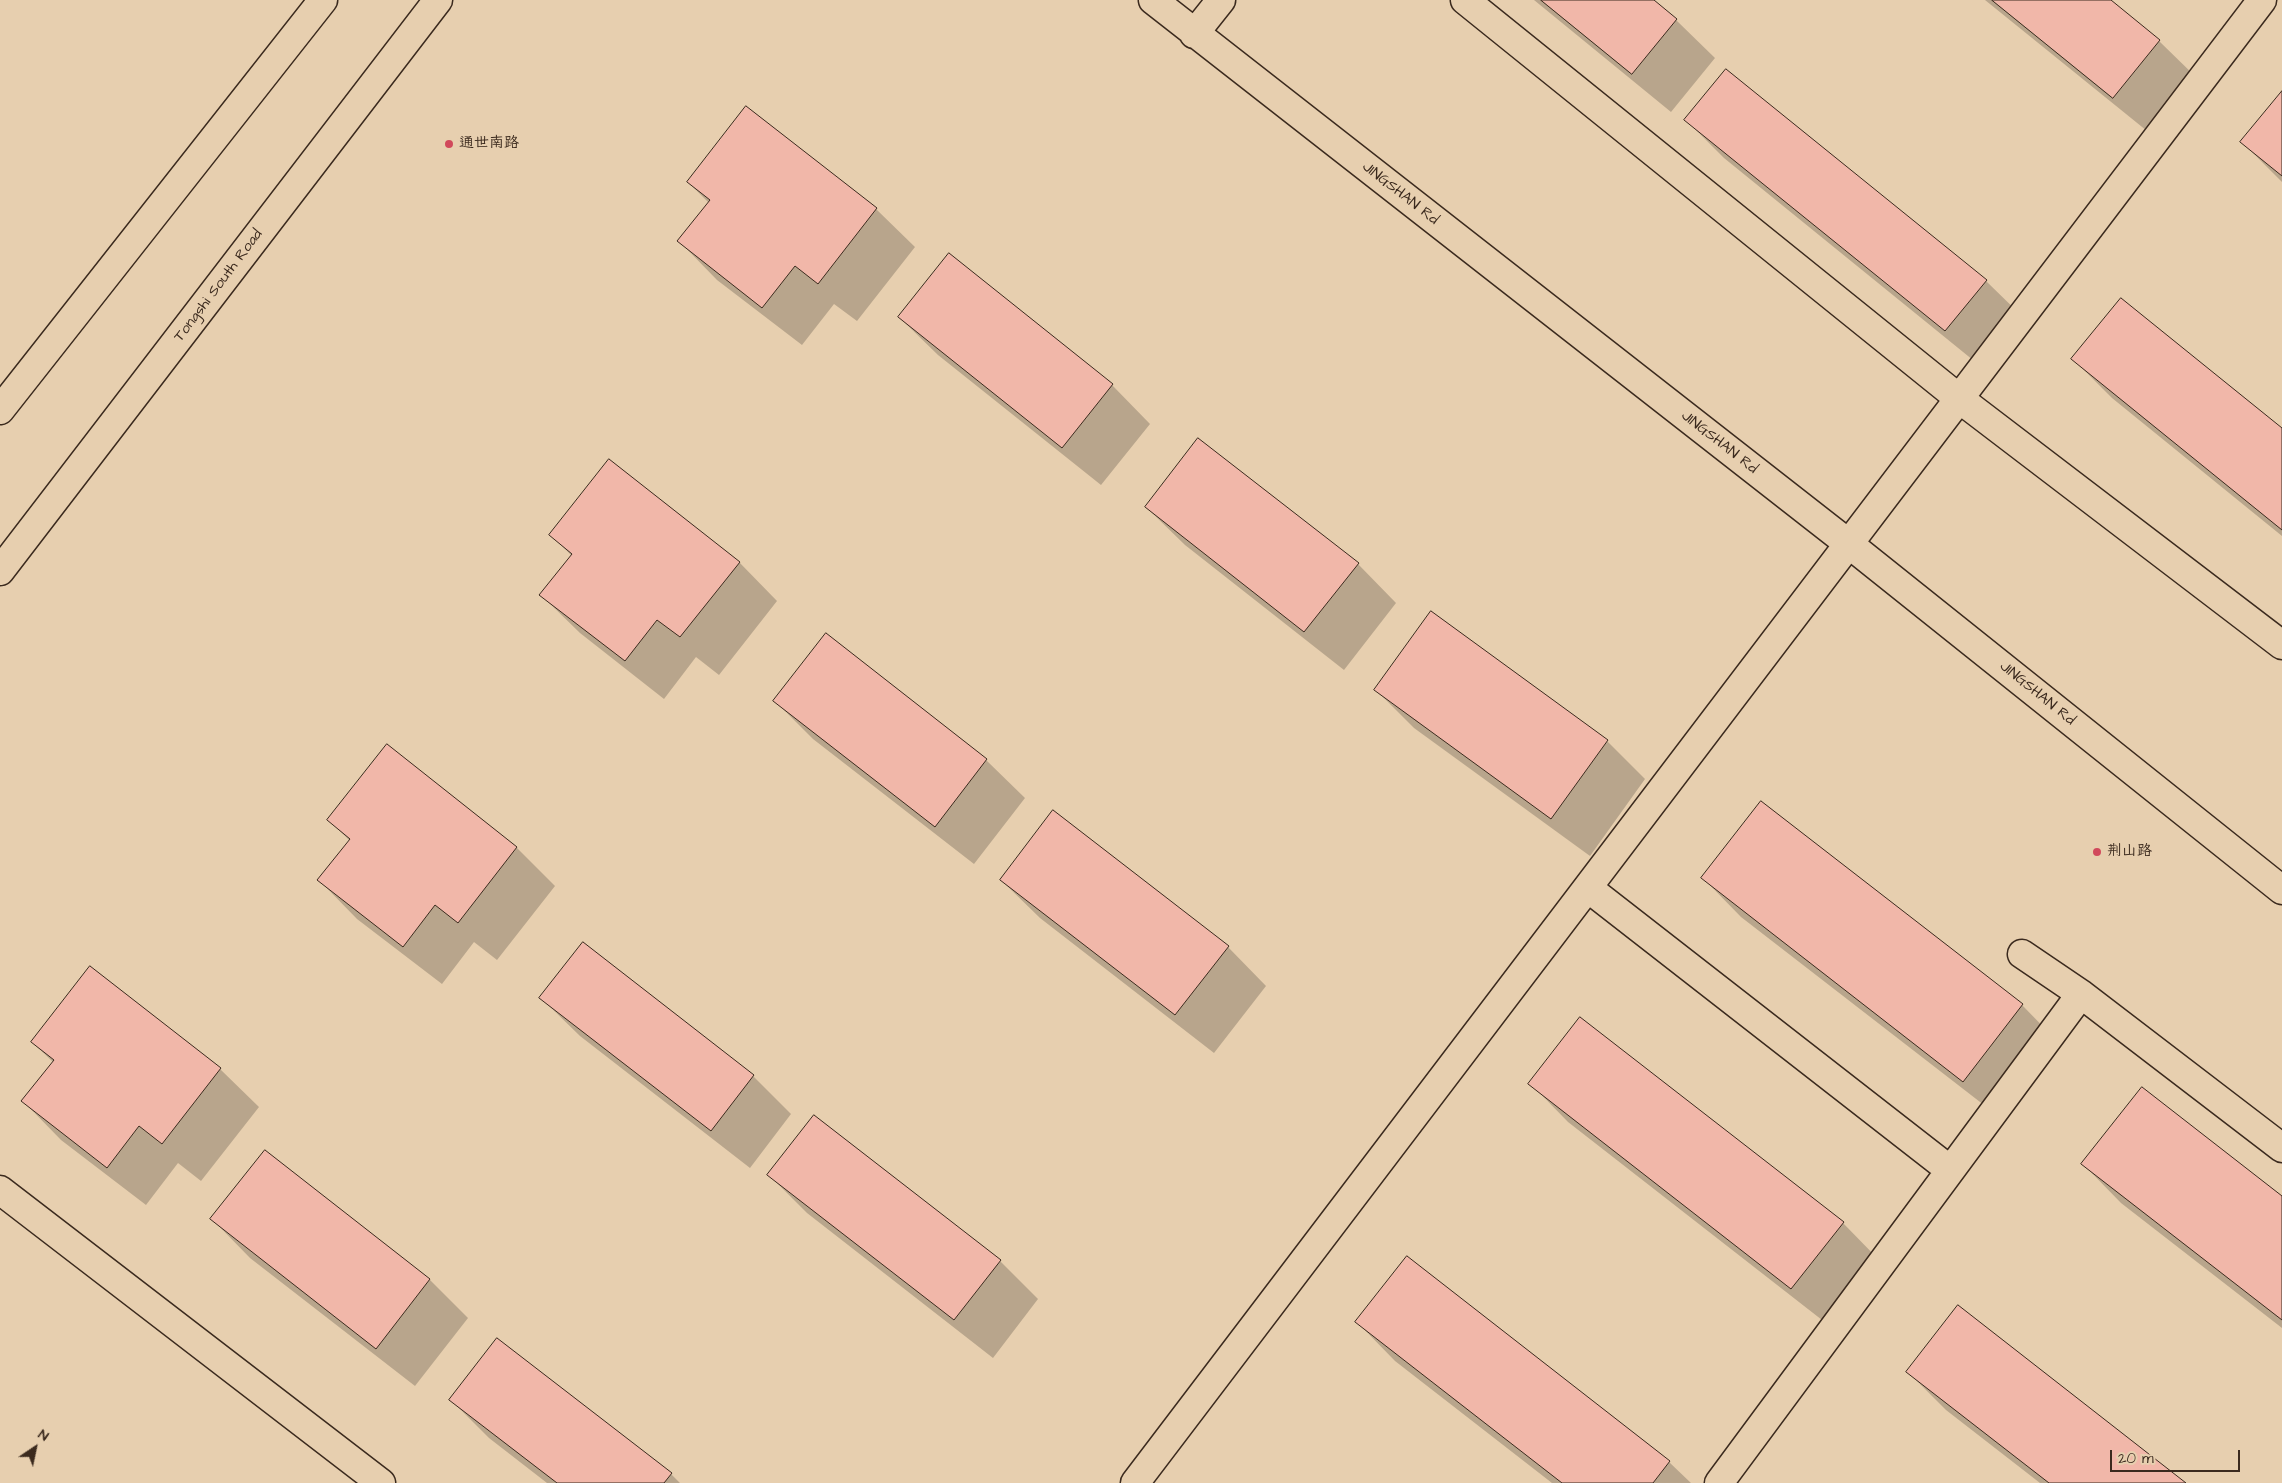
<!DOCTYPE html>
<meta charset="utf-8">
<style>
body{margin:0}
#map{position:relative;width:2282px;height:1483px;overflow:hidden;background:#e7cfaf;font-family:"Architects Daughter",sans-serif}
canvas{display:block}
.north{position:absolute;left:10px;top:1423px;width:50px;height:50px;-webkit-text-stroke:4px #e7cfaf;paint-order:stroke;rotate:34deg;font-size:14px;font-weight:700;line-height:20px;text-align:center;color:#3b2a1e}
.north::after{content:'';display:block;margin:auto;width:18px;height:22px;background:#3b2a1e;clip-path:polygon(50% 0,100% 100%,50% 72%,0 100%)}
.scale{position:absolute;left:2110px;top:1450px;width:130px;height:22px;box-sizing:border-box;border:2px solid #3b2a1e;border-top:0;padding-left:6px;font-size:15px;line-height:18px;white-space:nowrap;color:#3b2a1e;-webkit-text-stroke:4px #e7cfaf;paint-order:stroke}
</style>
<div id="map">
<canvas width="2282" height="1483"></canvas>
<div class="north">N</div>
<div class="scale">20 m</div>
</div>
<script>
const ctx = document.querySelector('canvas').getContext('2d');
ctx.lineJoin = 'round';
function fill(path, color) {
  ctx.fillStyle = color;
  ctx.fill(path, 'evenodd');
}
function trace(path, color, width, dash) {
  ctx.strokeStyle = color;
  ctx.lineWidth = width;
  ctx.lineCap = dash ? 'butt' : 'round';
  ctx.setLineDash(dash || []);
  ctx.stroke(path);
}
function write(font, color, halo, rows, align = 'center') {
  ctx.font = font + ' "Architects Daughter","LXGW WenKai TC",sans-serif';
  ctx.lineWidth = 5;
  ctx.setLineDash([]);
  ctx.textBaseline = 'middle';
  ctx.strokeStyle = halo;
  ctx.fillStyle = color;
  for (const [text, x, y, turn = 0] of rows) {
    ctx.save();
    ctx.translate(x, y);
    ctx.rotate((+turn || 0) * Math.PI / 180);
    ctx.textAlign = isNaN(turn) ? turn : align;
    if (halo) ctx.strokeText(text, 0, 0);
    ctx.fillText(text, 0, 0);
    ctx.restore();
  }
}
fill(new Path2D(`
 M1534 0H1652L1676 20 1715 58 1671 112Z
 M1985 0H2109L2159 41 2198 79 2152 135Z
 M2282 93V182L2242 142Z
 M747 107 876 209 915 247 857 321 834 304 802 345 717 280 679 241 709 203 688 182Z
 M1686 120 1986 281 2025 319 1984 369 1724 158Z
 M899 317 1112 385 1150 424 1101 485 938 355Z
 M2073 359 2282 429V536L2112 398Z
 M1146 507 1358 564 1396 603 1344 670 1185 545Z
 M551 535 739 562 777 601 719 675 696 657 664 699 580 633 541 595 572 556Z
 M826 635 986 760 1025 798 974 864 813 739 775 701Z
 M1376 690 1607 741 1645 779 1590 856 1414 728Z
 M387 746 517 848 555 886 497 960 474 942 442 984 357 919 319 880 350 841 329 820Z
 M1703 878 2022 1005 2060 1044 2002 1119 1741 917Z
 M1001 880 1228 947 1266 986 1214 1053 1040 918Z
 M91 967 220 1069 259 1107 201 1181 178 1163 146 1205 61 1140 23 1101 53 1062 32 1042Z
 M541 998 753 1076 791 1114 750 1168 580 1036Z
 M1530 1083 1843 1223 1881 1262 1831 1327 1568 1122Z
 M2083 1164 2282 1198V1328L2121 1203Z
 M769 1175 1000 1261 1038 1299 993 1358 807 1213Z
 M212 1219 429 1279 468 1318 415 1386 250 1258Z
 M1357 1322 1669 1462 1691 1483H1552L1395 1361Z
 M1908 1372 2184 1483H2040L1946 1410Z
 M451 1400 671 1474 680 1483H547L489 1438Z`), '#0003');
const building = new Path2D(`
 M1541 0H1654L1677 19 1632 74Z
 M1992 0H2111L2160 40 2113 98Z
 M1726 69 1987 280 1945 331 1684 120Z
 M2282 91V176L2240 142Z
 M746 106 877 208 818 284 795 266 762 308 677 241 710 200 687 182Z
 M949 253 1113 384 1062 448 898 317Z
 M2121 298 2282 428V530L2071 359Z
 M1198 438 1359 563 1304 632 1145 507Z
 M609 459 740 562 680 637 657 620 625 661 539 595 572 554 549 535Z
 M1431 611 1608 740 1551 819 1374 690Z
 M826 633 987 759 935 827 773 701Z
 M387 744 517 847 458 923 435 905 403 947 317 880 350 839 327 820Z
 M1761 801 2023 1004 1963 1082 1701 878Z
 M1053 810 1229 946 1175 1015 1000 880Z
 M583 942 754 1075 711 1131 539 998Z
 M90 966 221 1068 162 1144 139 1126 107 1168 21 1101 54 1060 31 1042Z
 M1580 1017 1844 1222 1791 1289 1528 1084Z
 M2142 1087 2282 1196V1320L2081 1164Z
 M814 1115 1001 1260 954 1320 767 1175Z
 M265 1150 430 1279 376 1349 210 1219Z
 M1407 1256 1670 1461 1653 1483H1562L1355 1322Z
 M1958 1305 2186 1483H2049L1906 1372Z
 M497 1338 672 1473 664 1483H557L449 1400Z`);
fill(building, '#f1b7a9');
trace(building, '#3b2a1e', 1);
const minor = new Path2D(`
 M1153 0 1849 544 2282 890
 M1465 0 1961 400 2282 645
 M1194 34 1221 0
 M1588 888 1950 1170
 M2022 954 2081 994 2282 1148
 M0 1190 381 1483
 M1135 1483 2262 0
 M1719 1483 2081 994`);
const major = new Path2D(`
 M0 410 323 0
 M0 571 438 0`);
trace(minor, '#3b2a1e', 31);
trace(major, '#3b2a1e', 31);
trace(minor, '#e7cfaf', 28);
trace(major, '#e7cfaf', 28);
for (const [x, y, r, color] of [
 [449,144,5,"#d1495b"],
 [2097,852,5,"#d1495b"]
]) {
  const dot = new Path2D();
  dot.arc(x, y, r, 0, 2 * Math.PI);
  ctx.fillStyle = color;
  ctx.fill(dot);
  trace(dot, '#e7cfaf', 2);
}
write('15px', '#3b2a1e', '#e7cfaf', [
 ["通世南路",459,144],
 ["荆山路",2107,852]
], 'left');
write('15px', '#3b2a1e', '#e7cfaf', [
 ["JINGSHAN Rd",1400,194,38],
 ["Tongshi South Road",219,286,-53],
 ["JINGSHAN Rd",1719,443,38],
 ["JINGSHAN Rd",2037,694,39]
]);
</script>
